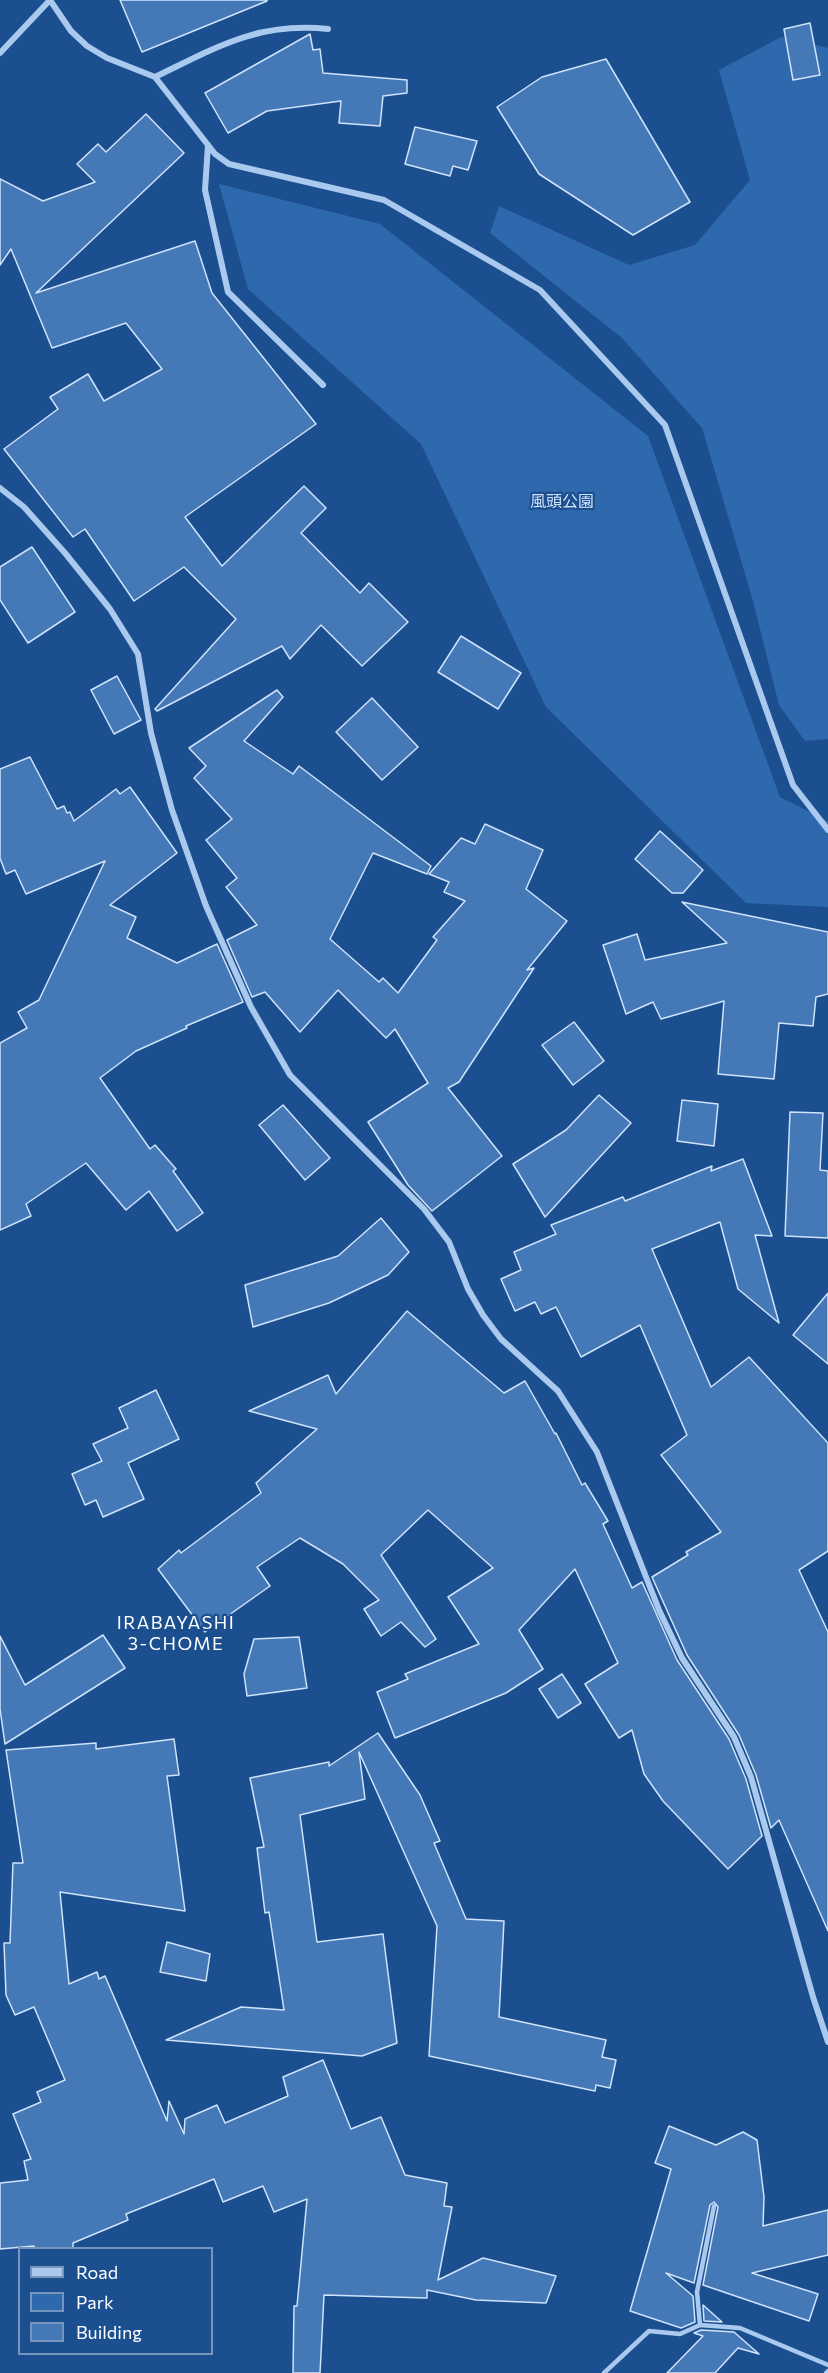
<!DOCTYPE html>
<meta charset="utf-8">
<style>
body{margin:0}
#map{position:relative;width:828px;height:2373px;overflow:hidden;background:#1b4f8f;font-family:Commissioner,sans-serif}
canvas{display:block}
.legend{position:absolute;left:18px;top:2247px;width:195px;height:108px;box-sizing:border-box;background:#1b4f8f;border:2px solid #7695bc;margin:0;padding:8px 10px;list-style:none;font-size:18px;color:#fff}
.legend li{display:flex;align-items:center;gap:12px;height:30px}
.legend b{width:30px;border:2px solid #7695bc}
</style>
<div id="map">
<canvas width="828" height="2373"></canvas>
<ul class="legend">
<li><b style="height:8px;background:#a9c9ee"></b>Road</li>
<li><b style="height:16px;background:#2e69ad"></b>Park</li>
<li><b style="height:16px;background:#4478b7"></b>Building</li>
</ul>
</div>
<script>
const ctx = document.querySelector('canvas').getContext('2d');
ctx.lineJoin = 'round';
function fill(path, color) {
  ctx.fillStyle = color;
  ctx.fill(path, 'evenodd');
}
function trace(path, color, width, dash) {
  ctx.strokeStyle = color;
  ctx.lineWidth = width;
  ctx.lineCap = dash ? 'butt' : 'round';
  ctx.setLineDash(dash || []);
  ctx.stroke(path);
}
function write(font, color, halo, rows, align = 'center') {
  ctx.font = font + ' Commissioner,"Noto Sans JP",sans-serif';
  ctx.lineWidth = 4.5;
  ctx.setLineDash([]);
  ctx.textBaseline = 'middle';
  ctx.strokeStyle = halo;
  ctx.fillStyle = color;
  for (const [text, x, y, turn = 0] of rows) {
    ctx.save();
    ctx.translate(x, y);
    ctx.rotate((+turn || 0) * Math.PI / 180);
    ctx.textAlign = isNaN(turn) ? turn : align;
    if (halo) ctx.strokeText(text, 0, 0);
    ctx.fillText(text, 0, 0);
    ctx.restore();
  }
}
fill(new Path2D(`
 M781 37 828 48V739L805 741 779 705 753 601 702 428 622 338 490 233 499 206 629 265 695 245 750 180 719 70Z
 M219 184 380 224 648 436 780 797 828 821V907L746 903 546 707 421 444 248 289Z`), '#2e69ad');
const building = new Path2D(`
 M120 0H267V1L142 52Z
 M810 23 820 75 793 80 784 29Z
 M310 34 313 50 320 49 323 73 407 80V93L383 96 380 126 339 123 341 101 267 111 228 133 205 93Z
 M606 59 690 202 633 235 539 174 497 107 542 77Z
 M146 114 184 153 36 293 195 241 212 293 316 424 185 517 222 566 304 486 326 508 301 533 360 593 369 583 408 622 362 666 321 625 290 659 282 646 157 711 155 709 236 619 184 567 134 601 85 529 73 537 4 449 58 409 50 397 88 374 104 401 162 369 126 323 52 348 11 249 0 265V179L43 201 95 182 77 164 98 144 106 152Z
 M415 127 477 141 468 170 453 166 450 176 405 164Z
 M32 547 75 612 28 643 0 600V567Z
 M461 636 521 673 498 709 438 672Z
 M117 676 141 720 114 734 91 690Z
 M277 690 283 697 244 741 293 774 299 766 431 866 427 874 373 853 330 939 379 982 383 978 398 993 437 940 433 937 465 901 444 892 449 882 429 874 461 838 475 844 485 824 543 850 526 889 567 921 527 970 534 968 459 1082 448 1088 502 1156 432 1211 408 1185 368 1122 428 1083 395 1029 386 1038 338 990 300 1032 265 992 252 997 227 940 257 925 226 887 237 878 206 840 232 819 194 778 206 766 189 748Z
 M372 698 418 747 382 780 336 732Z
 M30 757 57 809 64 806 67 813 70 812 74 821 116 789 120 794 130 787 177 853 110 905 136 917 127 938 177 963 217 944 243 1002 186 1026 187 1028 136 1051 100 1078 150 1149 155 1145 176 1169 173 1171 203 1213 177 1231 149 1191 126 1210 86 1163 26 1204 31 1216 0 1230V1043L27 1028 18 1012 39 1000 105 861 26 894 15 870 6 874 0 858V769Z
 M660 831 703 870 683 893H672L635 859Z
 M682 902 828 932V994L816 997 813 1026 779 1023 774 1079 718 1074 724 1001 661 1019 653 1002 626 1014 603 945 637 934 645 960 727 943Z
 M574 1022 604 1061 573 1085 542 1045Z
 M599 1095 631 1123 545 1217 513 1164 566 1130Z
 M682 1100 718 1104 714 1146 677 1141Z
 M283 1105 330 1158 305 1180 259 1125Z
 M790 1112 823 1113 820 1170 828 1171V1238L785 1236Z
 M743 1159 772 1236 755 1235 779 1323 738 1289 720 1222 652 1249 711 1387 749 1357 828 1443V1551L799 1570 828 1632V1931L779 1820 771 1828 756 1775 739 1735 687 1655 652 1577 688 1555 686 1552 721 1532 661 1455 687 1435 640 1325 581 1357 556 1307 541 1314 535 1302 515 1311 501 1279 521 1270 514 1252 556 1234 551 1225 623 1197 625 1201 712 1166 711 1171Z
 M381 1218 409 1252 388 1275 329 1303 253 1327 245 1285 338 1256Z
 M828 1293V1364L793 1335Z
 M407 1311 504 1393 525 1381 555 1434 556 1433 582 1485 585 1483 608 1521 603 1524 632 1588 642 1582 677 1660 729 1739 746 1779 762 1836 728 1869 663 1801 644 1774 632 1730 619 1738 585 1684 618 1663 575 1569 519 1630 543 1669 506 1693 395 1738 377 1692 408 1679 405 1674 479 1644 448 1597 493 1568 428 1510 381 1555 436 1639 425 1647 401 1622 381 1636 364 1609 379 1600 343 1564 300 1538 257 1567 270 1586 205 1632 158 1569 179 1550 181 1553 261 1493 256 1483 317 1429 249 1411 328 1375 336 1394Z
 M156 1390 179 1439 128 1463 144 1499 103 1517 96 1500 85 1505 72 1474 102 1461 93 1444 128 1428 119 1408Z
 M103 1635 125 1668 5 1744 0 1709V1636L25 1685Z
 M299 1637 307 1688 247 1696 244 1674 254 1639Z
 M562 1674 581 1703 558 1718 539 1689Z
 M378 1733 420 1795 440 1841 434 1843 466 1919 504 1921 499 2017 606 2040 602 2057 616 2060 610 2088 596 2085 595 2091 429 2056 437 1926 359 1752 365 1799 300 1815 317 1942 383 1934 397 2043 362 2056 166 2040 241 2007 284 2010 269 1912 265 1913 257 1848 264 1847 250 1778 329 1762V1766Z
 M174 1739 179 1775 167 1776 185 1911 60 1892 69 1984 97 1972 99 1979 105 1976 167 2121 169 2101 184 2134 185 2119 217 2105 225 2123 288 2096 283 2077 323 2060 351 2129 381 2117 405 2175 447 2183 444 2206 452 2207 438 2280 483 2258 556 2276 546 2303 476 2300 427 2290V2298L324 2295 320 2373H293L294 2306H297L307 2199 274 2212 263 2186 223 2202 214 2179 126 2214 128 2220 73 2243V2248H35L34 2246 0 2249V2183L28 2180 24 2161 31 2159 13 2114 41 2102 37 2092 65 2080 34 2007 15 2015 6 1995 4 1943H10L13 1863H23L6 1750 96 1743V1749Z
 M167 1942 210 1954 206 1981 160 1972Z
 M669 2126 716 2145 743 2132 757 2140 764 2197 763 2226 828 2210V2255L752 2273 818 2294 809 2321 703 2285 718 2207 714 2202 710 2205 694 2283 666 2273 693 2296 695 2322 681 2328 630 2311 671 2169 655 2163Z
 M703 2305 722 2322 704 2321Z
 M701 2330 734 2332 759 2354 738 2348 715 2373H667L703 2336 694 2333Z`);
fill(building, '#4478b7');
trace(building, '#cfe3fa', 1.5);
trace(new Path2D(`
 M700 2325 697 2292 714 2206
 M604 2373 649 2331 680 2334 700 2325 740 2328 828 2365`), '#a9c9ee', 4.5);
trace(new Path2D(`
 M0 53 50 0 71 31 87 46 107 58 155 77 215 154 229 164 384 200 540 290 665 425 793 785 828 830
 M155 77C217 47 257 22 328 29
 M208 145 205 190 228 292 323 385
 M0 488 24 507 65 553 110 609 138 654 151 733 172 810 206 906 251 1007 290 1075 424 1209 449 1242 468 1289 483 1315 501 1339 558 1391 597 1452 659 1610 682 1658 734 1737 751 1777 813 1997 828 2042
 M827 2373 828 2372`), '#a9c9ee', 6);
write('16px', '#cfe3fa', '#1b4f8f', [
 ["風頭公園",562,502]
]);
ctx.letterSpacing = '1.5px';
write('18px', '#fff', '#1b4f8f', [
 ["IRABAYASHI",176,1623],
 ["3-CHOME",176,1644]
]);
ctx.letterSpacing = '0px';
</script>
